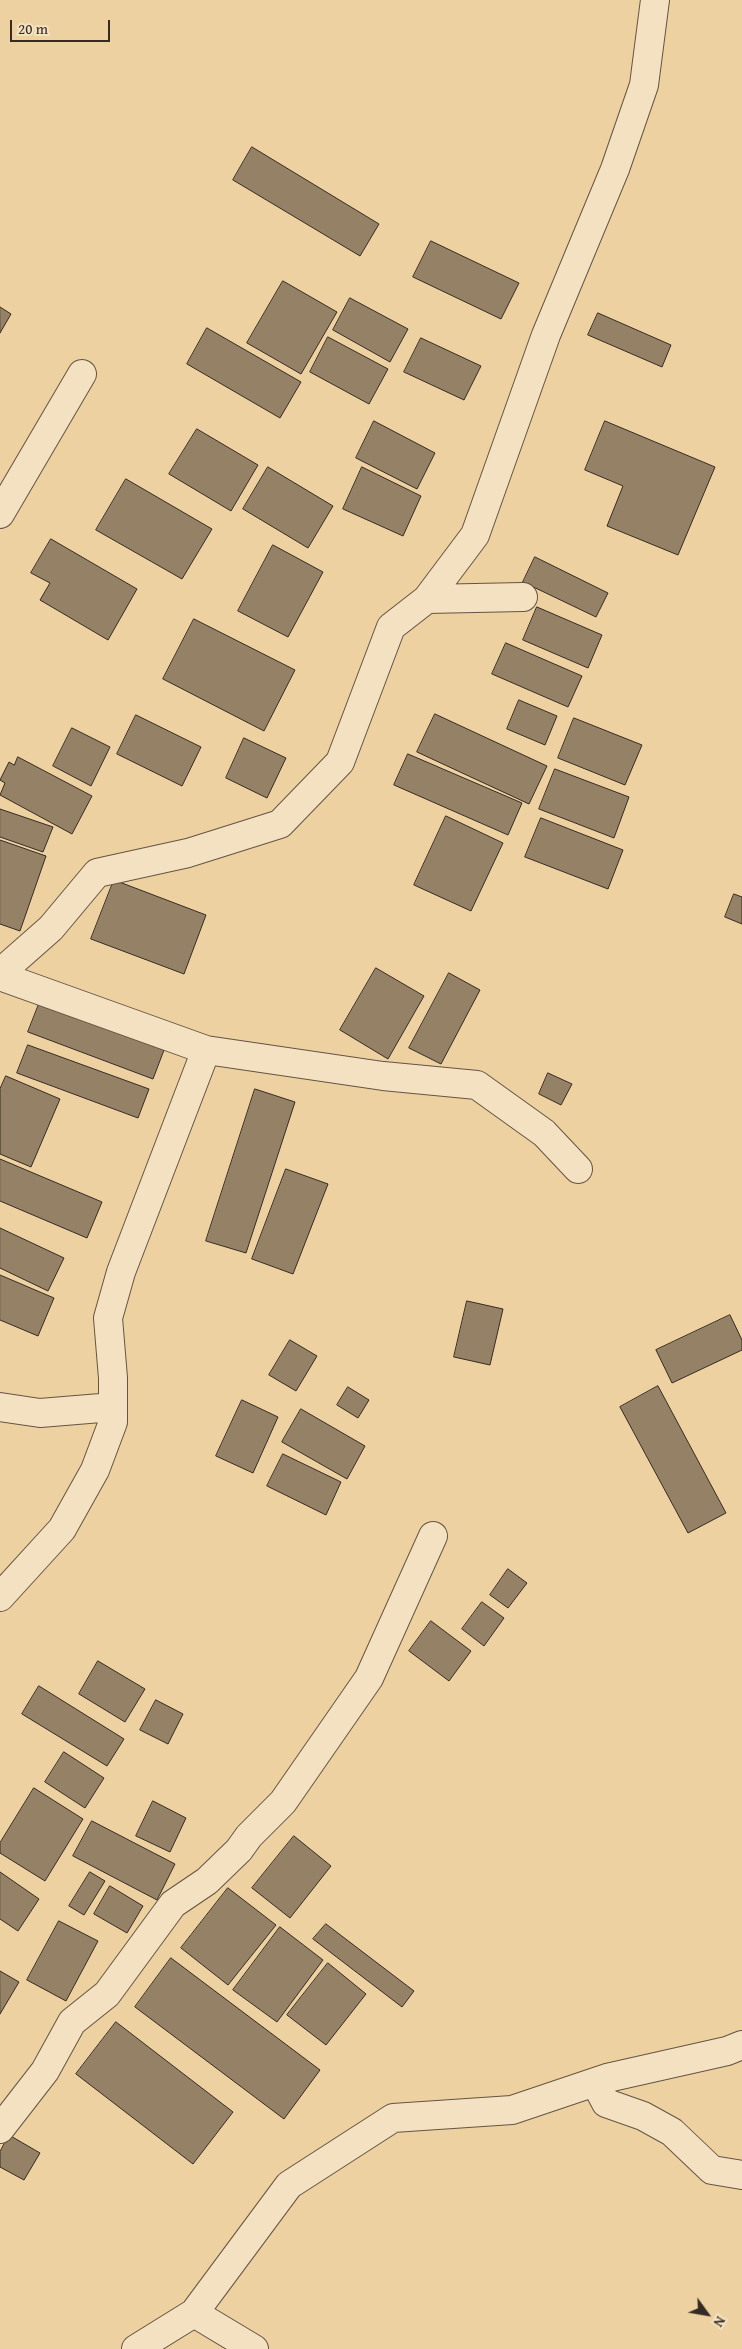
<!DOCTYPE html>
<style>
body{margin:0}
#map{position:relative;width:742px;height:2349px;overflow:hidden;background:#edd1a1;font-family:"Gentium Book Plus",serif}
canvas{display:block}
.north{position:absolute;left:682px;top:2289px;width:50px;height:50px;-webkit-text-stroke:4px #f3e1c2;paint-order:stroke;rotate:122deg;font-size:14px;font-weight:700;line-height:20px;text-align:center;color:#362b24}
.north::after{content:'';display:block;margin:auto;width:18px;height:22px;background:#362b24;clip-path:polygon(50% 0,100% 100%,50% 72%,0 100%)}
.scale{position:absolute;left:10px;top:20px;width:100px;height:22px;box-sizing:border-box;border:2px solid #362b24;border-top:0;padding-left:6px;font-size:15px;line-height:18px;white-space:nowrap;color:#362b24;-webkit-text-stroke:4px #f3e1c2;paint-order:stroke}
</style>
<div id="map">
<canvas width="742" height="2349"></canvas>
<div class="north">N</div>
<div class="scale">20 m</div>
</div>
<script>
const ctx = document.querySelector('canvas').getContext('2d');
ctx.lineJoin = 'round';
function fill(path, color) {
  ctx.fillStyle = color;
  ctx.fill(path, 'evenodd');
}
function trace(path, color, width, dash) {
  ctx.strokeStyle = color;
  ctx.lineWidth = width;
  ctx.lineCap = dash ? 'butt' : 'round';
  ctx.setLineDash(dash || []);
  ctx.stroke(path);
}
const building = new Path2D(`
 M252 147 379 224 360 256 233 180Z
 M431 241 519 283 501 319 413 277Z
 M283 281 337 312 301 374 247 343Z
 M350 298 408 329 390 362 333 330Z
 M0 307 11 314 0 333Z
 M598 313 671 345 662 367 588 335Z
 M207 328 301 382 280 418 187 364Z
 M328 337 388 369 369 404 310 372Z
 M421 338 481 366 464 400 404 372Z
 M374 421 435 453 417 489 356 458Z
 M605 421 715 467 678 555 607 526 623 486 585 470Z
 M197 429 258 465 231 511 169 474Z
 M268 467 333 506 308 548 243 509Z
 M362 467 421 496 403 536 343 509Z
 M126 479 212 529 182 579 96 530Z
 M51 539 137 589 108 640 40 600 50 583 31 573Z
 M273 545 323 572 288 637 238 611Z
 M535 557 608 593 596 617 523 582Z
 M537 607 602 635 588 668 523 640Z
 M194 619 295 670 264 731 163 679Z
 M506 643 582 676 568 707 492 674Z
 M519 700 557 716 545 745 507 729Z
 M435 714 547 766 529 804 417 752Z
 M136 715 201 747 182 786 117 754Z
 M574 718 642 745 625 785 558 758Z
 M72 728 110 747 91 786 53 766Z
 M244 738 286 758 267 798 226 778Z
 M408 754 522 803 508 835 394 785Z
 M18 757 92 796 72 834 0 795 5 783 0 780 9 762 14 765Z
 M555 769 629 797 614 838 539 809Z
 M0 809 53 827 43 852 0 837Z
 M446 816 503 843 471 911 414 885Z
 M541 818 623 850 608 889 525 857Z
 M0 840 46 856 20 931 0 924Z
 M114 880 206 915 184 974 91 939Z
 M734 894 742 897V924L725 917Z
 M376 968 424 996 388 1059 340 1030Z
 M449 973 480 990 441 1064 409 1048Z
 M39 1004 164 1050 153 1079 28 1032Z
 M28 1045 149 1089 138 1118 17 1073Z
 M548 1073 572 1084 561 1105 539 1094Z
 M6 1076 60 1099 31 1167 0 1154V1089Z
 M255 1089 295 1102 246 1253 206 1241Z
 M0 1159 102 1202 87 1238 0 1201Z
 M286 1169 328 1184 293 1274 252 1259Z
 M0 1228 64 1258 48 1291 0 1268Z
 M0 1275 54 1298 38 1336 0 1320Z
 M467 1301 503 1309 490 1365 454 1357Z
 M730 1315 742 1340V1350L672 1383 656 1350Z
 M290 1340 317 1356 296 1391 269 1375Z
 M658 1386 726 1513 688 1533 620 1407Z
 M348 1387 369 1400 358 1418 337 1405Z
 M242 1400 278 1417 253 1473 216 1456Z
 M301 1409 365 1446 347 1479 282 1442Z
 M283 1454 341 1482 326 1515 267 1486Z
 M508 1569 527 1583 508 1608 490 1595Z
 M482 1602 504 1618 484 1646 462 1629Z
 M431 1621 471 1651 449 1681 409 1651Z
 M98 1661 145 1689 125 1722 79 1694Z
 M39 1686 124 1739 107 1766 22 1714Z
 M156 1700 183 1714 168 1744 140 1730Z
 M64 1752 104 1778 85 1808 45 1782Z
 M34 1788 83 1819 45 1881 0 1853V1843Z
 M153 1801 186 1818 170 1852 136 1836Z
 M92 1821 175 1864 157 1900 73 1856Z
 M294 1836 331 1866 290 1918 252 1888Z
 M0 1872 39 1899 18 1931 0 1919Z
 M90 1872 105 1881 84 1915 69 1906Z
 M110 1886 143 1906 127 1933 94 1914Z
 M228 1888 276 1925 228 1985 181 1948Z
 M59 1921 98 1941 66 2001 27 1980Z
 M326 1924 414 1991 402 2007 313 1939Z
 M280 1927 323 1960 277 2022 233 1990Z
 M171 1958 320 2070 284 2119 135 2007Z
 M328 1963 366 1994 326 2045 287 2015Z
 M0 1971 19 1982 0 2014Z
 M116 2022 233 2112 193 2164 76 2074Z
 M9 2135 40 2153 24 2180 0 2167V2152Z`);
fill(building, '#958165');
trace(building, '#362b24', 1);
const minor = new Path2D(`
 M0 514 82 374
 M427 599 523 597
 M0 973 51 928 97 873 188 853 280 824 340 762 391 627 427 599 475 535 546 335 615 169 644 85 655 0
 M0 976 206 1050 383 1076 477 1085 544 1133 578 1169
 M0 1407 40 1413 113 1407
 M0 1597 62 1529 95 1470 113 1422V1378L108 1318 121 1272 206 1050
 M595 2082 606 2103 643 2116 672 2132 712 2170 742 2175
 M0 2129 45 2071 72 2022 107 1994 173 1904 207 1881 239 1850 249 1836 283 1802 369 1678 433 1536
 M194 2313 254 2349
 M136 2349 194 2313 289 2185 393 2118 512 2110 607 2078 727 2051 742 2045`);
trace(minor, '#645443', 30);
trace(minor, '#f3e1c2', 28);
</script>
